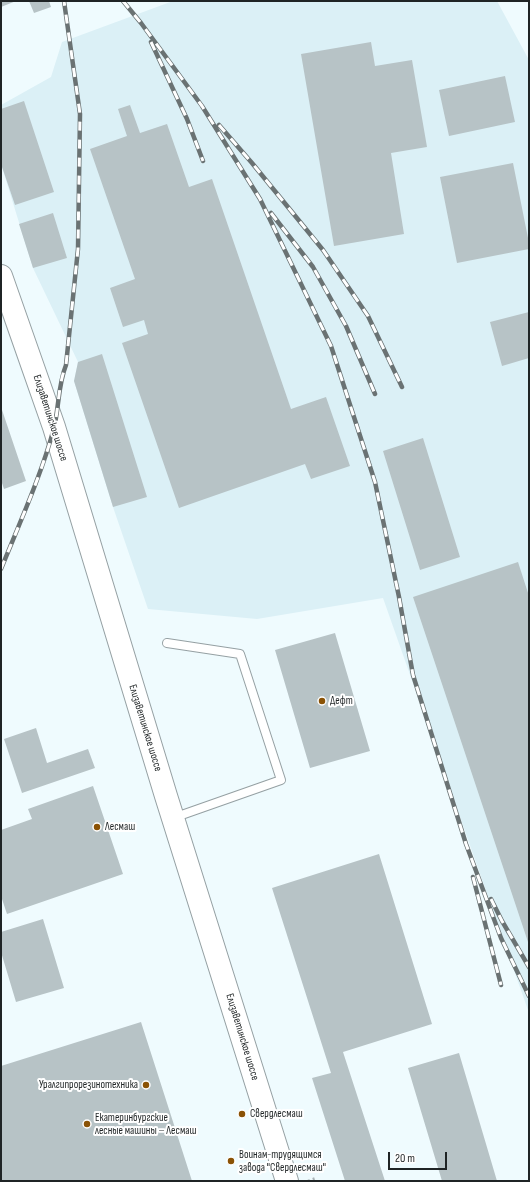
<!DOCTYPE html>
<meta charset="utf-8">
<style>
body{margin:0}
#map{position:relative;width:530px;height:1182px;overflow:hidden;background:#effbfe;font-family:"Sofia Sans Condensed",sans-serif}
canvas{display:block}
.frame{position:absolute;inset:0;border:2px solid #1f2425;pointer-events:none}
.scale{position:absolute;left:388px;top:1152px;width:59px;height:18px;box-sizing:border-box;border:2px solid #1f2425;border-top:0;padding-left:5px;font-size:12px;line-height:14px;white-space:nowrap;color:#1f2425;-webkit-text-stroke:3px #fff;paint-order:stroke}
</style>
<div id="map">
<canvas width="530" height="1182"></canvas>
<div class="frame"></div>
<div class="scale">20 m</div>
</div>
<script>
const ctx = document.querySelector('canvas').getContext('2d');
ctx.lineJoin = 'round';
function fill(path, color) {
  ctx.fillStyle = color;
  ctx.fill(path, 'evenodd');
}
function trace(path, color, width, dash) {
  ctx.strokeStyle = color;
  ctx.lineWidth = width;
  ctx.lineCap = dash ? 'butt' : 'round';
  ctx.setLineDash(dash || []);
  ctx.stroke(path);
}
function write(font, color, halo, rows, align = 'center') {
  ctx.font = font + ' "Sofia Sans Condensed",sans-serif';
  ctx.lineWidth = 4;
  ctx.setLineDash([]);
  ctx.textBaseline = 'middle';
  ctx.strokeStyle = halo;
  ctx.fillStyle = color;
  for (const [text, x, y, turn = 0] of rows) {
    ctx.save();
    ctx.translate(x, y);
    ctx.rotate((+turn || 0) * Math.PI / 180);
    ctx.textAlign = isNaN(turn) ? turn : align;
    if (halo) ctx.strokeText(text, 0, 0);
    ctx.fillText(text, 0, 0);
    ctx.restore();
  }
}
fill(new Path2D(`
 M173 1H497L529 60V1013L383 598 257 619 148 609 113 507 74 381 78 362 33 268 1 164V105L51 77 62 42Z`), '#dbf0f6');
fill(new Path2D(`
 M1 1H16L1 7Z
 M29 1H49L51 7 34 13Z
 M371 42 375 66 412 60 427 147 391 153 404 234 334 246 301 54Z
 M505 76 515 122 449 136 439 90Z
 M24 101 54 192 15 205 1 164V109Z
 M130 105 140 133 167 124 189 187 212 179 291 409 326 397 350 466 311 479 305 464 179 508 122 343 148 334 144 320 123 327 110 288 135 279 90 149 127 136 118 109Z
 M513 163 529 243V249L457 263 440 177Z
 M53 213 67 258 33 268 19 224Z
 M529 312V358L502 366 490 322Z
 M102 354 147 497 113 507 74 381 78 362Z
 M1 407 26 481 4 489 1 480Z
 M423 438 460 557 420 570 383 451Z
 M518 562 529 596V945L413 597Z
 M335 633 370 751 310 768 275 650Z
 M36 728 47 763 88 749 95 768 22 793 4 739Z
 M93 786 123 874 7 914 1 896V830L32 819 28 809Z
 M379 854 432 1024 343 1052 385 1181H345L312 1078 331 1073 272 888Z
 M43 919 64 988 16 1002 1 952V932Z
 M141 1022 192 1181H1V1066Z
 M459 1053 497 1181H442L408 1068Z`), '#b7c3c6');
const lane = new Path2D(`
 M167 643 240 654 281 780 173 818`);
const secondary = new Path2D(`
 M1 276 54 427 166 796 287 1181`);
trace(lane, '#95a0a3', 10);
trace(secondary, '#95a0a3', 24);
trace(new Path2D(`
 M308 1181 316 1178`), '#a9b2b5', 2.5, [2, 3]);
trace(lane, '#fff', 8);
trace(secondary, '#fff', 22);
const rail = new Path2D(`
 M123 1 141 23 202 106 260 199 331 346 375 482 399 597 413 675 466 844 501 938 529 996
 M151 42 187 119 203 161
 M219 125 252 163 323 250 368 316 402 387
 M271 213 313 267 346 326 375 394
 M1 569C20 522 41 476 54 428 59 407 58 385 66 365L78 249 80 114 64 1
 M473 877 501 985
 M491 899 502 921 529 967`);
trace(rail, '#6a7273', 4.5);
trace(rail, '#fff', 3, [9]);
for (const [x, y, r, color] of [
 [322,701,4,"#8a5205"],
 [97,827,4,"#8a5205"],
 [146,1085,4,"#8a5205"],
 [242,1114,4,"#8a5205"],
 [87,1124,4,"#8a5205"],
 [231,1161,4,"#8a5205"]
]) {
  const dot = new Path2D();
  dot.arc(x, y, r, 0, 2 * Math.PI);
  ctx.fillStyle = color;
  ctx.fill(dot);
  trace(dot, '#fff', 1.5);
}
write('11px', '#1f2425', '#fff', [
 ["Елизаветинское шоссе",50,418,72],
 ["Елизаветинское шоссе",145,728,73],
 ["Елизаветинское шоссе",242,1037,73]
]);
write('11px', '#1f2425', '#fff', [
 ["Дефт",330,701],
 ["Лесмаш",105,827],
 ["Уралгипрорезинотехника",138,1085,"right"],
 ["Свердлесмаш",250,1114],
 ["Екатеринбургские",95,1118],
 ["лесные машины – Лесмаш",95,1131],
 ["Воинам-трудящимся",239,1155],
 ["завода \"Свердлесмаш\"",239,1168]
], 'left');
</script>
